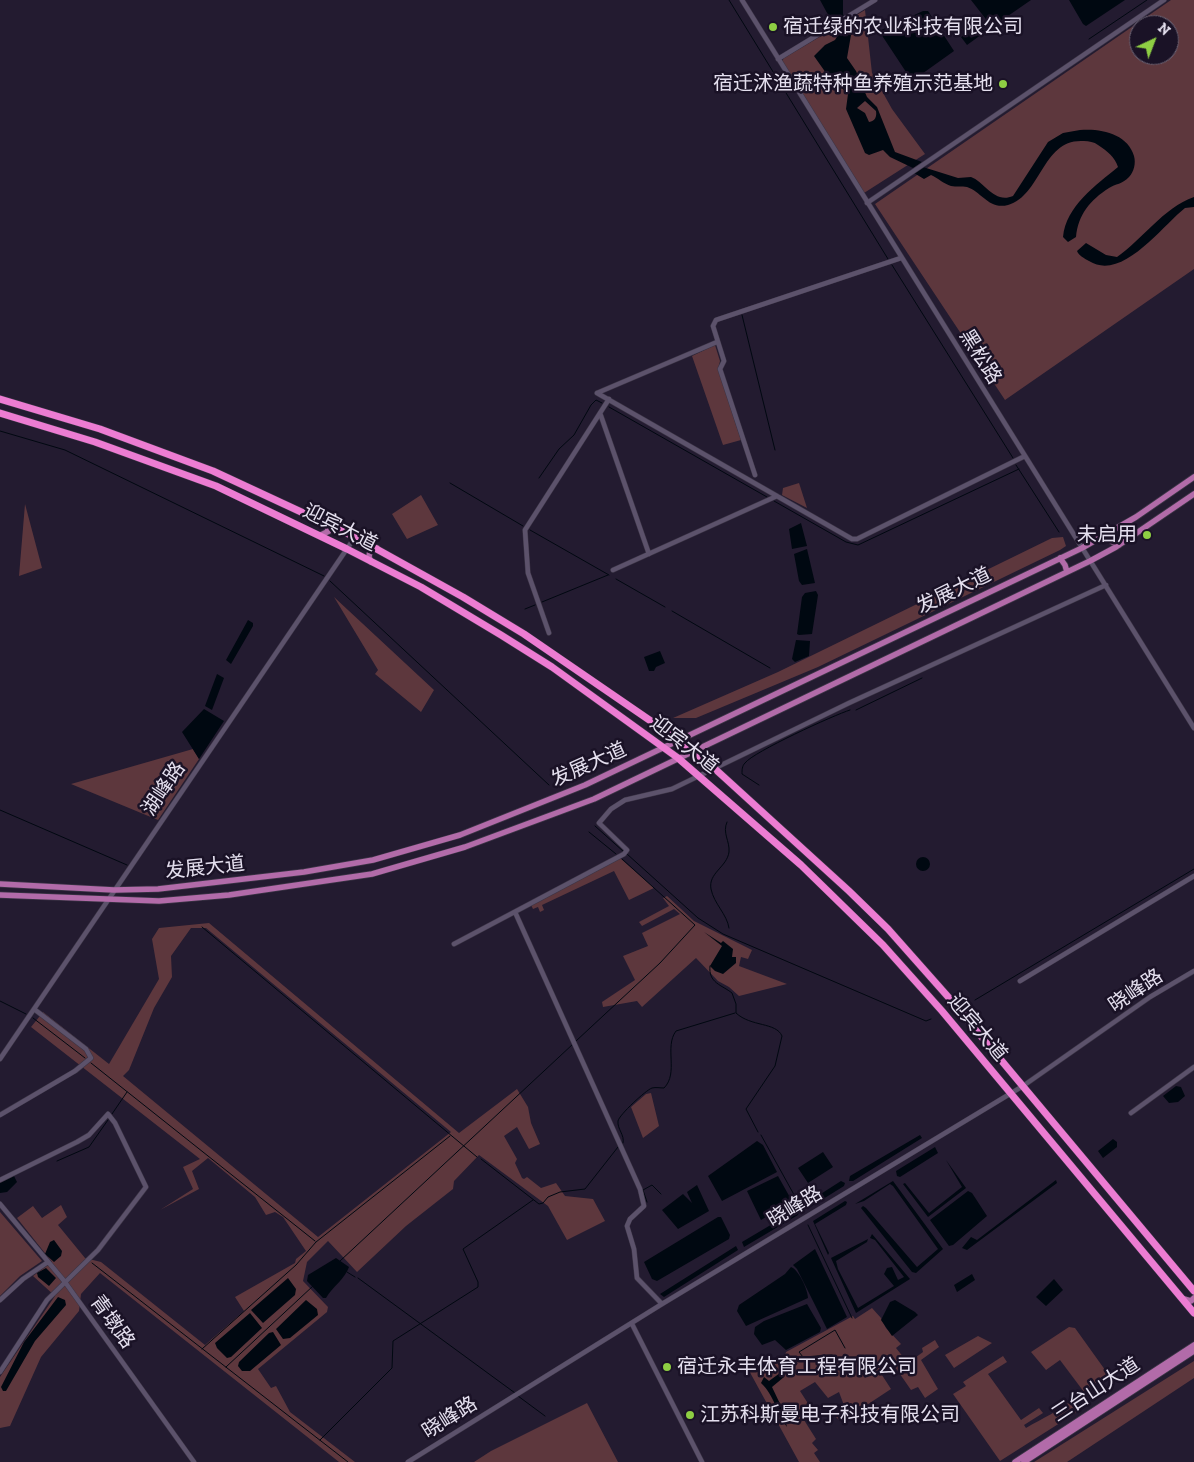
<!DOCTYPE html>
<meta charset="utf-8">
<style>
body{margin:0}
#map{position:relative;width:1194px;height:1462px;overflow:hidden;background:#231b30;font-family:"Zilla Slab",serif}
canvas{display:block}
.north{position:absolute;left:1129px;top:15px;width:50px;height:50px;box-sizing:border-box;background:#1a1226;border:1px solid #6b6476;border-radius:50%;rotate:43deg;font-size:14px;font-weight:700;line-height:20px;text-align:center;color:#e4dfee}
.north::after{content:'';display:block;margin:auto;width:18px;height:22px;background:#8ece43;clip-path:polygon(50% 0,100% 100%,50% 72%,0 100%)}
</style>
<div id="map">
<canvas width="1194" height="1462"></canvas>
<div class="north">N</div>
</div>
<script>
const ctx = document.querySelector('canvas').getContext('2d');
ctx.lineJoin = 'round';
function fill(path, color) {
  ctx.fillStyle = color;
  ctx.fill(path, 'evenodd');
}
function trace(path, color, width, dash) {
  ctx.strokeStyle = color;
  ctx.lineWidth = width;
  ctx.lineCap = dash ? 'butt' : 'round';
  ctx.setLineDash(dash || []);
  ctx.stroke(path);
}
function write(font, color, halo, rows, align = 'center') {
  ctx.font = font + ' "Zilla Slab","Noto Sans SC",serif';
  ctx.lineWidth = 5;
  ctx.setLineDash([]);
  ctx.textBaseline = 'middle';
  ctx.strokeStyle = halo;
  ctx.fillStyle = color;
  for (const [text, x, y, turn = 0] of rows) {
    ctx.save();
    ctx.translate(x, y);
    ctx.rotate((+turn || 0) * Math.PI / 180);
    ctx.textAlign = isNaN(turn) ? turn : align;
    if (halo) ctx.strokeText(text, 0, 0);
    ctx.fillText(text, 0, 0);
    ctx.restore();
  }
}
fill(new Path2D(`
 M1171 0H1194V269L1005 400 875 204ZM1139 25H1169V55H1139Z
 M865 10 872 73 892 109 925 154 864 193 782 61 784 58Z
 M715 345 720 361 718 369 741 440 723 445 692 356Z
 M799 483 800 486 807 508 782 495 783 488Z
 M421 495 438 525 407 539 392 514Z
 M25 504 42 568 19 576Z
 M1063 537 1066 546 1060 550 818 667 696 718H673L778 672 1052 538Z
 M334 597 434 690 421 712 375 674 378 670Z
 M193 749 199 759 158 820 71 784Z
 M620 858 654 888 629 900 614 871 542 905 544 910 540 912 538 907 533 909 531 905Z
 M667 896 694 921 752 950 748 959 741 957 739 966 787 984 739 996 729 987 718 981 696 958 642 1007 637 1001 603 1007 602 1002 635 980 623 956 648 946 642 933 680 914 674 909 642 926 639 922 669 906 663 898Z
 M209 923 459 1133 517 1089 528 1107 531 1123 540 1144 529 1149 517 1127 504 1136 517 1159 515 1163 522 1178 524 1179 527 1177 541 1188 556 1183 565 1196 593 1199 605 1221 567 1240 548 1206 479 1155 454 1181 453 1189 406 1226 357 1272 328 1241 307 1262 303 1281 328 1307 327 1312 258 1369 271 1388 276 1386 290 1412 355 1462H339L100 1273 81 1294 79 1311 41 1357 10 1426 0 1428V1377L55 1296 33 1276 52 1262 17 1218 33 1206 42 1218 61 1205 67 1217 58 1225 85 1258 101 1262 205 1345 244 1311 235 1297 295 1263 296 1259 306 1251 283 1217 275 1212 266 1215 255 1197 208 1158 192 1171 199 1189 160 1210 193 1189 183 1167 200 1159 31 1027 43 1012 109 1064 159 979 152 939 159 928ZM191 928H206L451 1132 318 1237 123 1076 129 1070 154 1008 172 977 171 956Z
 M651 1093 659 1126 643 1138 631 1107 646 1094Z
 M0 1212 42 1261 20 1276 0 1296Z
 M872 1308 881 1318 886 1328 901 1344 896 1348 908 1363 923 1352 922 1348 935 1340 939 1347 921 1360 938 1389 925 1398 918 1387 911 1390 893 1364 880 1372 891 1389 841 1422 835 1416 845 1408 839 1392 828 1398 815 1382 800 1391 809 1405 799 1412 816 1439 812 1443 818 1450 814 1453 820 1462H799L747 1367 762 1361 770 1366 784 1359 786 1352 853 1316 855 1319Z
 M1069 1327 1075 1328 1108 1374 1084 1392 1060 1360 1046 1370 1031 1352Z
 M978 1336 992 1343 954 1368 945 1355Z
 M1003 1356 1007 1362 988 1374 1021 1420 1039 1408 1043 1413 1024 1425 1026 1428C1043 1418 1059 1411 1075 1398L1082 1409 1000 1461 953 1394 966 1386 963 1382Z
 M1194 1361V1378L1067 1462H1034Z
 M587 1403 618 1462H474L491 1451Z`), '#5d373d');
fill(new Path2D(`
 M820 0H843V14L851 35 847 58 856 71 867 97 877 107 895 152 922 162 913 168 890 157 883 150 869 155 865 153 846 109 848 94 826 73 814 56 825 45 835 40 841 30 836 22H832ZM865 101 876 111C877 117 875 121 869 122L865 113 857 108Z
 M971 0H1031L992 27Z
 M1069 0H1125L1086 26 1083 24Z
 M923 11H928L954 51 912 81 879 31Z
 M979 25 985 32 967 45 961 37Z
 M1080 130C1101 128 1128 134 1134 156 1136 163 1134 172 1129 177 1123 184 1115 184 1109 188 1090 200 1078 215 1076 237L1068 242 1063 237C1066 206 1096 185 1118 167 1115 157 1107 151 1098 145 1094 142 1089 141 1084 141 1042 138 1042 195 1008 205 989 210 982 192 967 187 962 186 956 187 951 186 944 184 938 178 931 175L924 179 914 173 923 167 958 178 971 177C985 182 994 204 1013 196L1048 142 1063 133Z
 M1194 197V207L1185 208C1162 226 1122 282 1089 261 1084 258 1079 256 1077 251L1086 243 1106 255 1117 257C1143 239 1163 208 1194 197Z
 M801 523 807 546 792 549 789 529Z
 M807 549 815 583 802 585 799 581 794 554Z
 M816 591 818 595 812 634 799 635 797 634 802 597 805 593Z
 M248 620 253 623V626L231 664 226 660Z
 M796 640 810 641 809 656 795 662 792 659Z
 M660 651 665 663 656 667 654 671H649L644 657Z
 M217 674 224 678 212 710 205 706Z
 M204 709 224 721 199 759 182 732Z
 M916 864a7 7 0 1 1 14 0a7 7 0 1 1-14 0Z
 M704 932 721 943 723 941 733 949 732 957H736V963L723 974 715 971 710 966 722 946Z
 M1176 1086 1181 1087 1185 1096 1178 1102 1169 1103 1163 1096Z
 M920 1135 922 1138 853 1181H849L850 1176Z
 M1113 1139 1117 1142V1147L1103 1158 1098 1151Z
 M757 1141 763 1145 777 1172 722 1201 708 1176Z
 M935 1147 938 1153 900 1177 897 1176 896 1171Z
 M823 1152 833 1167 808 1183 798 1168Z
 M946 1160 966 1188 928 1217 903 1184 905 1183 929 1213 962 1187Z
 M14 1176 17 1182 7 1192 0 1193V1183Z
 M778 1176 792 1201 761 1220 747 1191Z
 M1056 1180 1057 1183 967 1250 962 1248 971 1237 977 1240Z
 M841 1181 845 1183 844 1186 807 1209 805 1204Z
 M893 1181 943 1249 916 1273 912 1272 861 1208 863 1206 866 1208 917 1267 938 1249 893 1186 890 1184 864 1201 855 1204Z
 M697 1185 709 1211 678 1229 662 1210 683 1194 692 1203 687 1192Z
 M968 1191 972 1193 987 1216 953 1245 949 1246 930 1220Z
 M845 1201 847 1202 846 1205 815 1224 829 1253 828 1255 813 1221Z
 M796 1210 799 1212 798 1215 744 1247 742 1242Z
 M718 1217H721L730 1235 729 1239 657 1281 652 1279 644 1262Z
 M872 1234 910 1279 856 1313 831 1258 868 1239 867 1242 836 1261 838 1269 858 1308 894 1286 884 1274 887 1268 892 1267 898 1280 904 1277 875 1240 870 1238Z
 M54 1240 62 1251 61 1256 54 1262 45 1254 50 1242Z
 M736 1246 738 1250 664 1297 660 1294Z
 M815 1249 847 1317 827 1329 797 1269 793 1265Z
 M336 1258 349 1267C345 1279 332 1287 326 1298H323L307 1281 308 1275Z
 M791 1267C799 1270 808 1290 808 1298L746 1326 737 1311 739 1305 785 1274Z
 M46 1268 56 1278 49 1286 38 1277 37 1273Z
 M972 1274 975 1280 957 1292 954 1285Z
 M288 1278 296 1289 295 1295 263 1323 251 1310Z
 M1054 1279 1063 1290 1046 1306 1036 1297Z
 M58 1297 65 1300 66 1305 35 1341 6 1391H3L1 1387 24 1342Z
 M306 1300 317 1309 318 1315 290 1338 283 1339 276 1329Z
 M895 1300 915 1312 918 1315 892 1336 881 1320 890 1302Z
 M807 1304 821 1328 820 1332 786 1350 775 1340 762 1345 754 1334 755 1327 764 1321Z
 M250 1313 262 1328 231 1357 227 1358 217 1348 215 1343Z
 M273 1332 281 1345 250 1371H242L238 1366 239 1362 269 1333Z
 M780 1373 784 1377 772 1387 782 1408 787 1427C776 1413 775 1396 761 1383L764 1377 769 1381Z`), '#000811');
trace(new Path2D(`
 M729 0 888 259
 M1089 39 1147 0
 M892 265 1013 458
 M742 315 775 450
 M609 407 767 497
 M0 431 65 450 324 576
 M1016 465 1059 532
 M539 478 559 449 574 435 591 405 596 400 602 403
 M450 483 523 526
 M774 501 846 542 858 545 1019 469
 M530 530 609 575
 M616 579 665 607
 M330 581 549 785
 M542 602 608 575
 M525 609 535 605
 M672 611 770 668
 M856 710 922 678
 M759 785 742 774C742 770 742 766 745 763 753 752 834 715 850 710
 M0 810 127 865
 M727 822C722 833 730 841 729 852 727 867 708 873 711 889 714 904 727 914 729 928
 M595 826 624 852
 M589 832 616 854
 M627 854 698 918 723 934 926 1021 931 1019
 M202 927 477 1157
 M710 966C708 983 722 985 732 993L736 1004V1013C751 1027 776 1022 782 1036L775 1066 746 1109 758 1132
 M975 1000 1194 869
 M0 1001 26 1014
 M33 1018 85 1058
 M576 1041 660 963 695 925 622 859
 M91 1063 315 1241
 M112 1114 127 1092
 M761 1135 803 1211
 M623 1143C625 1135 617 1129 618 1121 619 1115 646 1090 652 1088 656 1087 660 1088 664 1088 679 1073 664 1047 676 1031L735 1013
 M481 1159 539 1204 543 1203 548 1197 560 1192 585 1189 618 1147
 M57 1161 89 1147 108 1120
 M647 1202 643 1190 652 1185 661 1194
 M808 1225 852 1318
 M340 1261 573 1044
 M92 1263 348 1462
 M347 1272 355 1277
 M358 1278 515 1393
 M202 1349 296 1265 316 1242 450 1136
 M832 1355 803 1357 799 1352 835 1330 845 1348
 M226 1367 313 1286
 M518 1396 545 1416
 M320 1440 392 1368 393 1341 478 1287V1282L463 1249 533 1200`), '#000811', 1);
const minor = new Path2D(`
 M742 0 1194 728
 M778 59 875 0
 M867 203 1164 0
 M597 393 852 539H857L1025 456
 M597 393 717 342
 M600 413 649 554
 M755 475 720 369 724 361 713 326 716 320 901 258
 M613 570 777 496
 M549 633 528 573 525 530 609 399
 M515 912 640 1189 644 1206 630 1219 627 1226 634 1249 637 1278 662 1304
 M454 944 624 854 627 850 599 823 611 809 625 800 672 789 849 703 1106 585
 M1020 981 1194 876
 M0 1059 355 537
 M1131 1113 1194 1067
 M0 1115 75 1071 91 1058 86 1049 34 1009
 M0 1180 77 1142 89 1135 108 1114 115 1123 146 1187 98 1250 47 1300 0 1372
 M0 1204 65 1282 194 1462
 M0 1300 23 1279 48 1262
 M632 1324 702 1462
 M408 1462 662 1304 1023 1086 1150 997 1194 971`);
const major = new Path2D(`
 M1111 532V541L1119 545
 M321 535 329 531 325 523
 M1060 558 1065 565 1067 572
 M371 562 369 557 370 550 377 548
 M0 884 114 890 158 889 304 872 373 860 460 835 585 785 1082 548 1136 517 1194 477
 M0 895 159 901 229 895 372 874 465 847 594 799 1090 561 1116 547 1194 494
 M1184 1299 1191 1301 1194 1298
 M1015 1462 1194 1345
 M1024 1462 1194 1351`);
const highway = new Path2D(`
 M0 399 100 429 213 471 355 537 463 597 524 634 680 741 714 768 849 891 888 929 950 999 1194 1291
 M0 413 95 442 216 486 347 549 421 587 501 635 552 667 678 758 801 865 883 945 942 1011 1194 1313`);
trace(minor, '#3c3546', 5.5);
trace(major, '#3c3546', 7);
trace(highway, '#3c3546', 8);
trace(minor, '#5c526b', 4.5);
trace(major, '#b26ba9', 5.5);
trace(highway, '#ec7cd2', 7);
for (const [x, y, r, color] of [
 [773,27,5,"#8ece43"],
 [1003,84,5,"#8ece43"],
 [1147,535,5,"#8ece43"],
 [667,1367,5,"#8ece43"],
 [690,1415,5,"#8ece43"]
]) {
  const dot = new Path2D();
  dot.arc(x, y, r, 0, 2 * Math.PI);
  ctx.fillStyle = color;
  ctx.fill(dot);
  trace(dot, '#1a1226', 2);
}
write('20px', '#e4dfee', '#1a1226', [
 ["宿迁绿的农业科技有限公司",783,27],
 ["宿迁沭渔蔬特种鱼养殖示范基地",993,84,"right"],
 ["未启用",1137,535,"right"],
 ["宿迁永丰体育工程有限公司",677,1367],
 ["江苏科斯曼电子科技有限公司",700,1415]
], 'left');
write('20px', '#e4dfee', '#1a1226', [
 ["黑松路",980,357,58],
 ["迎宾大道",340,528,27],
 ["发展大道",954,591,-26],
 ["迎宾大道",684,745,38],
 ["发展大道",589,765,-24],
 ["湖峰路",164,789,-56],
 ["发展大道",205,868,-6],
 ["晓峰路",1136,991,-34],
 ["迎宾大道",977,1028,50],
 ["晓峰路",795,1207,-31],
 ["青墩路",112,1322,54],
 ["三台山大道",1096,1390,-33],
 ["晓峰路",450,1418,-32]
]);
</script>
